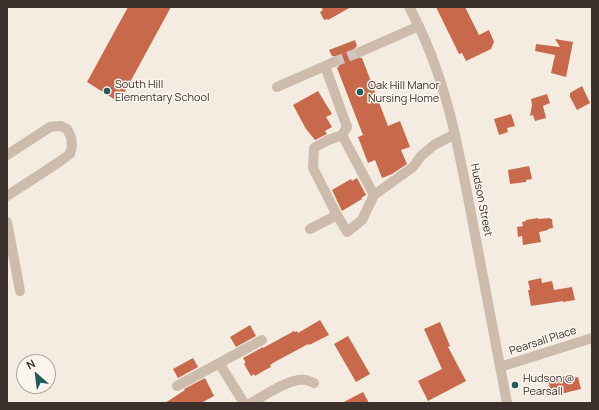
<!DOCTYPE html>
<style>
body{margin:0}
#map{position:relative;width:599px;height:410px;overflow:hidden;background:#f4ebe1;font-family:Manrope,sans-serif}
canvas{display:block}
.frame{position:absolute;inset:0;border:8px solid #3b302b;pointer-events:none}
.north{position:absolute;left:16px;top:354px;width:40px;height:40px;box-sizing:border-box;background:#fbf5ee;border:1px solid #aea6a0;border-radius:50%;rotate:332deg;font-size:11px;font-weight:700;line-height:16px;text-align:center;color:#3b302b}
.north::after{content:'';display:block;margin:auto;width:14px;height:18px;background:#1f5a5e;clip-path:polygon(50% 0,100% 100%,50% 72%,0 100%)}
</style>
<div id="map">
<canvas width="599" height="410"></canvas>
<div class="frame"></div>
<div class="north">N</div>
</div>
<script>
const ctx = document.querySelector('canvas').getContext('2d');
ctx.lineJoin = 'round';
function fill(path, color) {
  ctx.fillStyle = color;
  ctx.fill(path, 'evenodd');
}
function trace(path, color, width, dash) {
  ctx.strokeStyle = color;
  ctx.lineWidth = width;
  ctx.lineCap = dash ? 'butt' : 'round';
  ctx.setLineDash(dash || []);
  ctx.stroke(path);
}
function write(font, color, halo, rows, align = 'center') {
  ctx.font = font + ' Manrope,sans-serif';
  ctx.lineWidth = 3;
  ctx.setLineDash([]);
  ctx.textBaseline = 'middle';
  ctx.strokeStyle = halo;
  ctx.fillStyle = color;
  for (const [text, x, y, turn = 0] of rows) {
    ctx.save();
    ctx.translate(x, y);
    ctx.rotate((+turn || 0) * Math.PI / 180);
    ctx.textAlign = isNaN(turn) ? turn : align;
    if (halo) ctx.strokeText(text, 0, 0);
    ctx.fillText(text, 0, 0);
    ctx.restore();
  }
}
fill(new Path2D(`
 M128 7H171L123 95 118 92 114 99 87 82Z
 M321 7H351L328 20 327 19 324 20 320 12 323 10Z
 M436 7H465L479 35 489 30 494 42 491 49 466 61 462 53 459 54Z
 M555 39 573 42 566 77 551 73 555 55 535 51 536 44 560 47Z
 M355 40 357 46 355 48 354 54 356 57 362 58 388 126 400 121 410 147 401 150 407 164 392 174 382 178 375 160 368 163 358 137 363 135 337 68 339 66 340 60 338 57 332 56 329 50Z
 M582 86 590 103 577 110 570 97V93Z
 M318 91 332 114 326 117 332 127 325 131 327 134 315 140 306 129 293 105Z
 M547 94 550 103 543 106 546 118 535 121 533 115 530 116 532 105 531 99Z
 M511 114 515 126 507 128 508 132 499 135 494 119Z
 M529 166 532 179 526 180V182L510 184 508 170Z
 M357 178 366 195 361 198 362 199 342 211 332 190 351 179 352 181Z
 M538 218V219L550 218V219H552L553 228 548 229V230L539 232 541 242 523 245 522 236 518 237 517 227 523 226 522 222 526 221V220Z
 M541 278 542 283 552 281 554 290 572 287 575 300 563 302V301L531 306 528 290H530L528 281Z
 M320 320 329 335 309 345 308 344 273 363 270 365 271 367 265 370 255 376 254 374 251 376 244 364 245 363V361L243 358 263 347V348L294 331 295 332 297 331 298 333Z
 M440 322 450 346 448 347 466 381 428 401 418 381 442 369 424 329Z
 M250 325 256 336 236 347 230 337Z
 M348 336 370 374 356 382 334 344Z
 M193 358 198 367 178 378 173 369Z
 M565 376 566 380 578 377 581 389 552 396 548 380Z
 M205 378 214 396 201 403H165L185 390 184 389Z
 M363 392 369 403H342Z`), '#c8694b');
trace(new Path2D(`
 M334 62 360 52`), '#cfc6bd', 10, [10, 5]);
trace(new Path2D(`
 M409 7C446 74 459 150 473 224 484 284 496 343 507 403
 M360 52 419 26
 M325 66 347 127 342 135 374 195 413 167 421 156 434 145 455 134
 M277 87 334 62
 M342 135 326 141 314 148 313 168 337 215 347 232 362 220 374 195
 M7 155 50 127 61 126 67 129 71 137 72 146 70 154 59 162 7 196
 M7 222 20 291
 M310 229 337 215
 M219 363 244 403
 M500 367 592 338
 M177 386 262 340
 M251 403C264 396 289 378 305 380 308 380 311 382 314 383`), '#cdbbac', 10);
for (const [x, y, r, color] of [
 [107,91,4,"#1f5a5e"],
 [360,92,4,"#1f5a5e"],
 [515,385,4,"#1f5a5e"]
]) {
  const dot = new Path2D();
  dot.arc(x, y, r, 0, 2 * Math.PI);
  ctx.fillStyle = color;
  ctx.fill(dot);
  trace(dot, '#fbf5ee', 1.5);
}
write('11px', '#3b302b', '#fbf5ee', [
 ["South Hill",115,85],
 ["Elementary School",115,98],
 ["Oak Hill Manor",368,86],
 ["Nursing Home",368,99],
 ["Hudson @",523,379],
 ["Pearsall",523,392]
], 'left');
write('11px', '#3b302b', '#fbf5ee', [
 ["Hudson Street",481,200,79],
 ["Pearsall Place",543,341,-18]
]);
</script>
